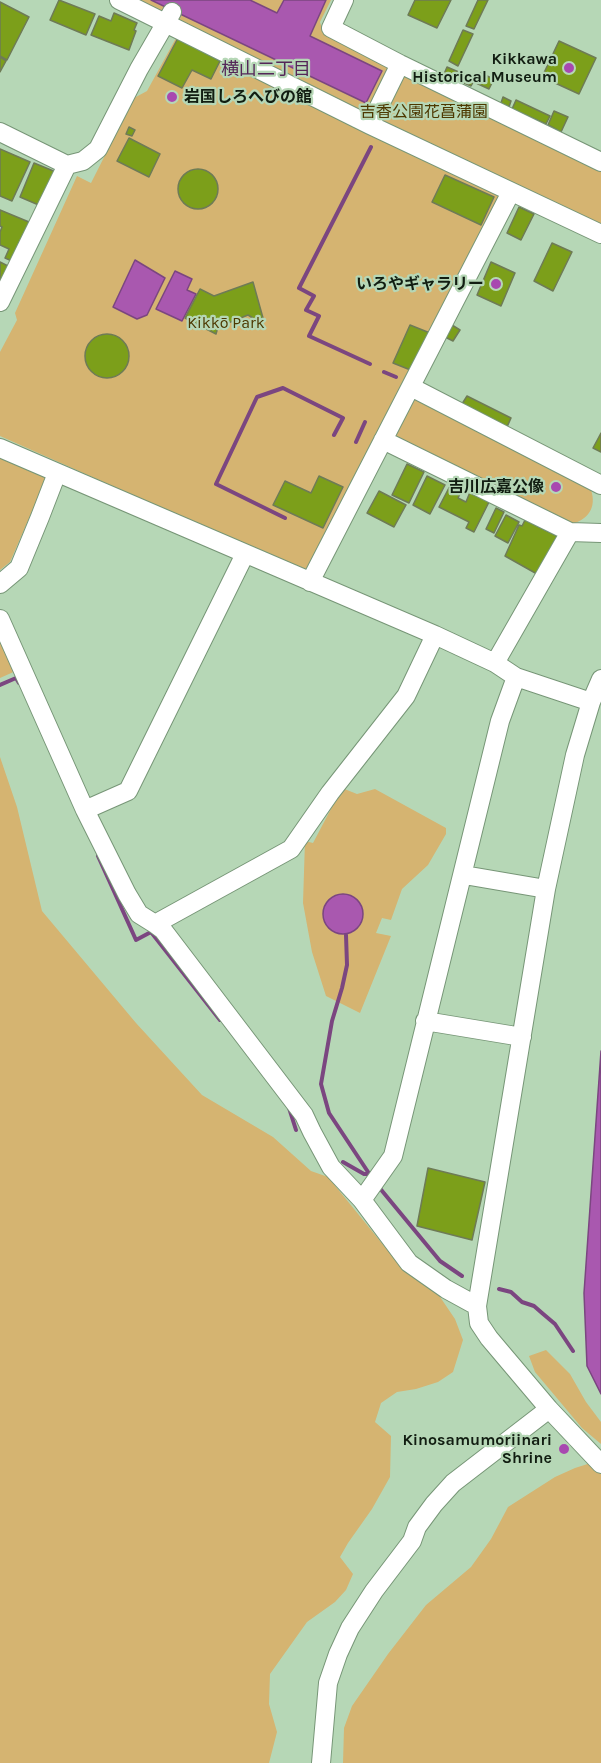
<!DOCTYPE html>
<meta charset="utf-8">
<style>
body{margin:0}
canvas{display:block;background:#b6d7b6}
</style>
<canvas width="601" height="1763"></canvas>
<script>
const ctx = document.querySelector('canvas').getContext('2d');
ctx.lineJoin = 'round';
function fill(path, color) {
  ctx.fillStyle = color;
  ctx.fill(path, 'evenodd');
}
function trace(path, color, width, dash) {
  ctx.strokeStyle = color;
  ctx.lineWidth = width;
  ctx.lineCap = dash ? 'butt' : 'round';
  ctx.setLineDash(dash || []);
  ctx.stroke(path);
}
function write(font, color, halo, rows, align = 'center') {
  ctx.font = font + ' Karla,"Noto Sans JP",sans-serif';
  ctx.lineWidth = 4.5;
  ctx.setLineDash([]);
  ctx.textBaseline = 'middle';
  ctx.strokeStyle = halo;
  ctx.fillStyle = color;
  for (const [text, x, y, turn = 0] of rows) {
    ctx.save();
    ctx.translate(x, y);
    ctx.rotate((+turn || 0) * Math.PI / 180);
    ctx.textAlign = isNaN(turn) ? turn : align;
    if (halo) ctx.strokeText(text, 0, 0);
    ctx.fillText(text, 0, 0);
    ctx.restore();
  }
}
fill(new Path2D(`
 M119 0H331L320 22 323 32 385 62 390 72 367 114Z
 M176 38 500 194 306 572 0 436V352L17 320 15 313 77 176 91 183 134 98 147 91Z
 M410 74 601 169V225L379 120 399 78Z
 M420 399 590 487C597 505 591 518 572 524L398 440 394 432 412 400Z
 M0 457 47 477 10 562 0 570Z
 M0 631 18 670 0 678Z
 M0 757 17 807 42 911 136 1023 202 1095 273 1137 311 1171 328 1177 398 1263 434 1288 455 1319 463 1340 453 1372 438 1382 416 1389 397 1392 381 1403 375 1422 391 1436 390 1477 372 1509 348 1543 340 1557 353 1574 346 1590 335 1602 307 1622 270 1674 269 1704 277 1732 269 1763H0Z
 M342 788 357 794 375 789 446 828V834L428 865 402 889 391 920 382 918 376 933 391 936 360 1013 326 996 312 952 303 903 305 841 313 843Z
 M546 1350 570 1374 586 1402 601 1422V1444L582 1428 535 1372 529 1356Z
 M601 1451V1763H343L344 1728 352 1706 388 1654 426 1605 471 1567 491 1539 508 1507 555 1477 575 1468 594 1462Z`), '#d5b471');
const water = new Path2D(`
 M151 0H250L277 13 284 0H326L310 36 382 71 366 103Z
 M135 260 165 278 147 315 137 319 113 307Z
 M175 271 192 279 187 290 196 294 182 321 156 309Z
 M323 914a20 20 0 1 1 40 0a20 20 0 1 1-40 0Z
 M601 1051V1394L587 1366 584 1293Z`);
fill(water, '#a958af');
trace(water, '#7b4680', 1.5);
trace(new Path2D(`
 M370 364 309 336 319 316 306 310 314 296 299 288 371 147
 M384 372 396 377
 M356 442 365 422
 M285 518 216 484 257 397 283 388 343 418 334 435
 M0 685 16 678 19 683
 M98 856 136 940 151 932 220 1020
 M346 935 347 965 342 988 332 1021 321 1084 329 1113 372 1178
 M289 1108 296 1130
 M343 1162 364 1174H369
 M378 1186 440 1261 462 1276
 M499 1289 511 1292 522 1302 534 1306 542 1313 555 1324 573 1351`), '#7b4680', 4);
const building = new Path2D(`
 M59 0 95 14 86 35 50 20Z
 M415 0H451L437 28 408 15Z
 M478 0H488L474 29 466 26Z
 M0 2 29 17 7 60 0 56Z
 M114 13 137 23 134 30 136 31 129 50 91 35 99 16 111 21Z
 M463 30 473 34 458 66 449 61Z
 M178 38 220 61 211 79 192 70 182 88 158 76Z
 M559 41 596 58 579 94 542 77Z
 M0 57 6 61 0 72Z
 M447 67 475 79 471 86 444 74Z
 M480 73 494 79 489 89 476 83Z
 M503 97 511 101 509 107 501 103Z
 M516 100 550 116 546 124 512 109Z
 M554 111 568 117 561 132 548 125Z
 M129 127 135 130 132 136 126 134Z
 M129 138 160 154 149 177 117 161Z
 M0 149 30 162 12 201 0 196Z
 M34 163 56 172 41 206 20 197Z
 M178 189a20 20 0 1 1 40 0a20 20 0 1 1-40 0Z
 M445 175 494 197 481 225 432 202Z
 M519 207 534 214 521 240 507 233Z
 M0 210 29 222 12 261 5 258 9 249 0 245V232L2 227 0 226Z
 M552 243 572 252 553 291 534 281Z
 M0 262 14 269 0 284Z
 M491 262 515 273 501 306 477 295Z
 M253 282 263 318 256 320 248 315 218 327 216 334 185 318 200 289 214 296Z
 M410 325 430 333 413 371 393 363Z
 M452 325 460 330 453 341 445 337Z
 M85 356a22 22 0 1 1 44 0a22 22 0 1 1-44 0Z
 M467 396 511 418 507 427 462 404Z
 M601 433V452L593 448Z
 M407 464 424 472 409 503 392 495Z
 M319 476 343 487 323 528 273 505 285 481 311 493Z
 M427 476 445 485 430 514 413 505Z
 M452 482 463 488 458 498 466 502 470 492 489 502 474 532 466 528 469 522 439 507Z
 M379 491 406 505 394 527 367 513Z
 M496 508 504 512 494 533 486 529Z
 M506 515 519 522 508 543 495 536Z
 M525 520 557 536 537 574 505 556 519 525 522 526Z
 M428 1168 485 1182 472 1240 417 1226Z`);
fill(building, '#7c9f1a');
trace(building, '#6e7b56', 1.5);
const minor = new Path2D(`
 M119 0 370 125 601 234
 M344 0 331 28 400 64 601 162
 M370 125 400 64
 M0 132 67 165
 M0 302 67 165 83 161 98 149 139 69 172 12
 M411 387 601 485
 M383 440 570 532 601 533
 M0 448 435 635 495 663 516 677 591 702
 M310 582 511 192
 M0 584 19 568 40 517 57 473
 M0 619 85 810 127 894 139 914 155 924 291 849 330 793 406 696 435 635
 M495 663 570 532
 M601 679 591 702 575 755 546 889 477 1306 479 1323 489 1338 549 1409 601 1464
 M85 810 128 791 245 554
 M464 875 546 889
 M155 924 163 930 304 1115 312 1132 331 1167 362 1200 409 1263 446 1289 477 1306
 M425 1021 522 1037
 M362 1200 393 1156 500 721 516 677
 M321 1763 328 1683 338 1654 350 1628 374 1591 412 1541 417 1527 434 1504 453 1483 549 1409`);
trace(minor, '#779677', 20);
trace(minor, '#fff', 18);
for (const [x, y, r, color] of [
 [569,68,6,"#a848b0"],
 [172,97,6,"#a848b0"],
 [496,284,6,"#a848b0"],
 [556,487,6,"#a848b0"],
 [564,1449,6,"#a848b0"]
]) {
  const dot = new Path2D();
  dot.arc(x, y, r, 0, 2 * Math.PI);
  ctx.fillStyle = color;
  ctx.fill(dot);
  trace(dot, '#b6d7b6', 2);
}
write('bold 16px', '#111d11', '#b6d7b6', [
 ["Kikkawa",557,59],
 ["Historical Museum",557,77],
 ["岩国しろへびの館",184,97,"left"],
 ["いろやギャラリー",484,284],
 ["吉川広嘉公像",544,487],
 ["Kinosamumoriinari",552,1440],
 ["Shrine",552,1458]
], 'right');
write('16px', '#4d3800', '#b6d7b6', [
 ["吉香公園花菖蒲園",424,112],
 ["Kikkō Park",226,323]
]);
write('18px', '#542658', '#b6d7b6', [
 ["横山二丁目",266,70]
]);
</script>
